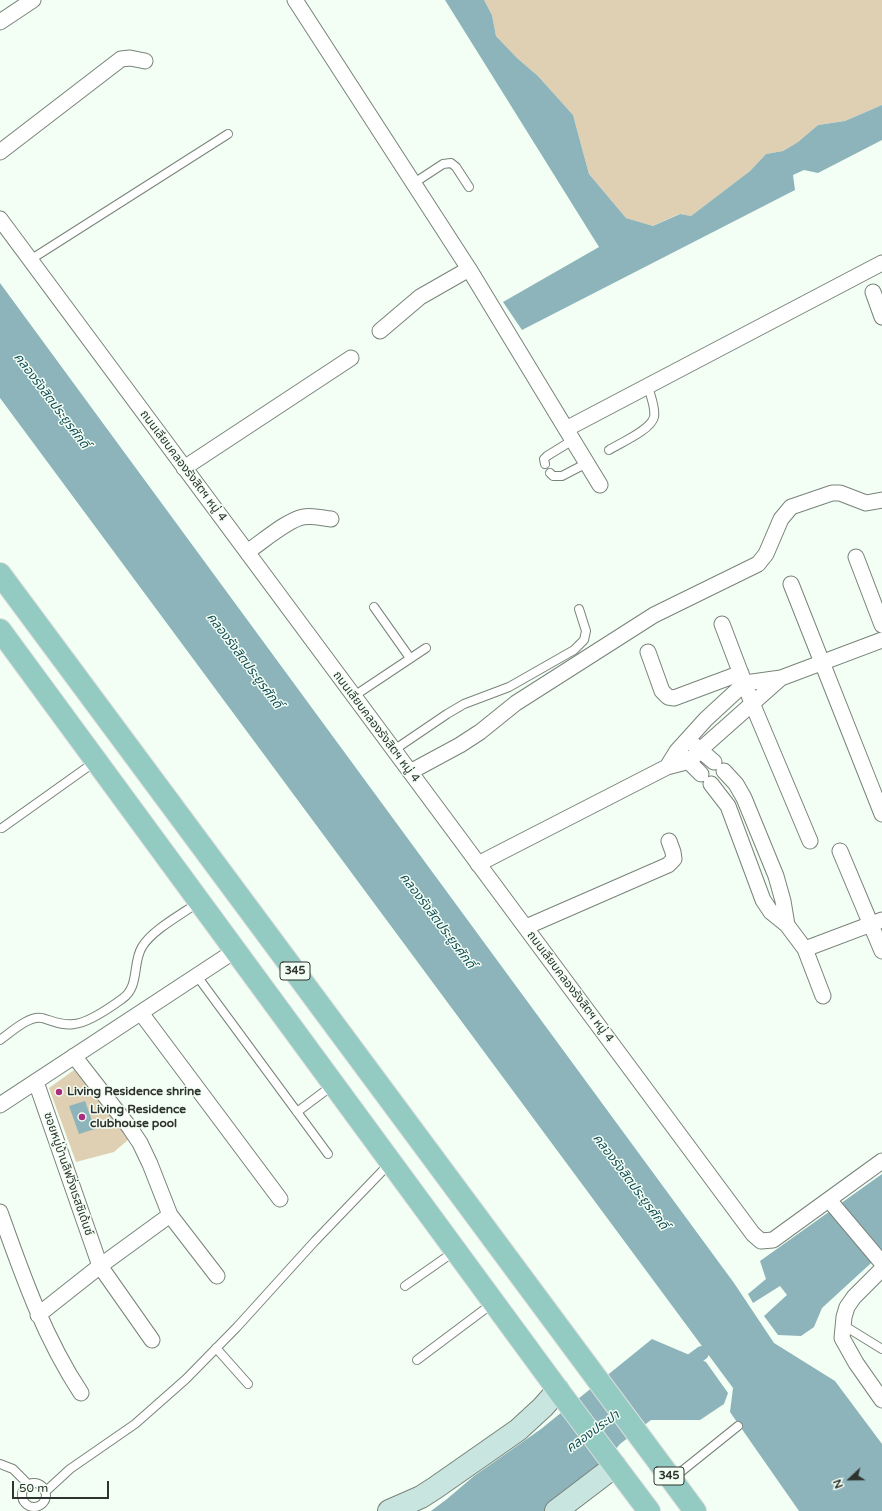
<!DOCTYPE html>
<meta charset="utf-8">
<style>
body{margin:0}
#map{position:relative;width:882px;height:1511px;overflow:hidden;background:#f3fff4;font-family:"Varela Round",sans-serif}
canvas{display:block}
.north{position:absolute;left:830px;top:1459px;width:40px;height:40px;-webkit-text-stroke:3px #f3fff4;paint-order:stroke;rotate:248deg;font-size:11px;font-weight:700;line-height:16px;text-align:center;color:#2e332f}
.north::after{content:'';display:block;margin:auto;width:14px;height:18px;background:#2e332f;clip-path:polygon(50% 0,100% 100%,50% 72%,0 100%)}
.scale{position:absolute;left:12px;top:1481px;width:97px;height:18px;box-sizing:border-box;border:2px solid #2e332f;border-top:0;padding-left:5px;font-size:12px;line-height:14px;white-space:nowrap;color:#2e332f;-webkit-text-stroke:3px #f3fff4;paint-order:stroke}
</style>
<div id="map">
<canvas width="882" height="1511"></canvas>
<div class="north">N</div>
<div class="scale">50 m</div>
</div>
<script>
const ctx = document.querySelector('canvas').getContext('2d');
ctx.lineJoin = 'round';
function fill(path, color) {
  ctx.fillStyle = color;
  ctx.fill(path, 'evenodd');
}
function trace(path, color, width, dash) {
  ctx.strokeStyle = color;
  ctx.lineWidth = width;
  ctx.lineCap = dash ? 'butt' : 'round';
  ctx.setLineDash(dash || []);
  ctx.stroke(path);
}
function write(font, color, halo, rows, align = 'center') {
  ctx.font = font + ' "Varela Round","Noto Sans Thai",sans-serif';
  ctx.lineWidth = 3;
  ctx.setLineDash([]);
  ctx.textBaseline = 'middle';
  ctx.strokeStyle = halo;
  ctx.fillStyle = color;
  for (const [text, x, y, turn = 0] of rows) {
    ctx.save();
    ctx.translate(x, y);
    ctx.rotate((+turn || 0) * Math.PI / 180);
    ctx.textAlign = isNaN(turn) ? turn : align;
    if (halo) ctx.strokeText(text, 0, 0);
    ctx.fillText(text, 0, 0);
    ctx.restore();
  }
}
fill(new Path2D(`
 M484 0H882V105L845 121 818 125 798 142 783 151 766 154 750 171 691 216 679 214 653 226 626 218 589 174 573 115 538 76 517 58 496 36 492 15Z
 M74 1070 129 1139 114 1152 76 1162 49 1088Z`), '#e0d0b3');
fill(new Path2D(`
 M445 0H484L492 15 496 36 517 58 538 76 573 115 589 174 626 218 653 226 680 214 691 216 750 171 766 154 783 151 798 142 818 125 845 121 882 105V140L818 173 804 170 793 175 795 190 522 330 503 302 599 247Z
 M0 283 734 1283 774 1343 835 1381 882 1444V1511H799L730 1412 733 1388 0 398Z
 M85 1101 95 1129 79 1134 69 1106Z
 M882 1174V1253L822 1308 814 1327 801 1336 778 1335 764 1316 787 1295 780 1286 753 1303 748 1294 766 1279 760 1261Z
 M652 1339 706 1362 728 1393 724 1404 700 1420H651L620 1444 598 1470 544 1511H431L447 1499 474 1476 541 1429Z`), '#8db3bb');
trace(new Path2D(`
 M680 1369 702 1353`), '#8db3bb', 14);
const lane = new Path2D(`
 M414 183 443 164 451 163 456 167 469 187
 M30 260 228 134
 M609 450C620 443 651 430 654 417 656 408 650 395 648 386
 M545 464 544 459 547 456 573 440
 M550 473 553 476H562L587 463
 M374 607 410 658
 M354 696 426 648
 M394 750 447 714 464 704 509 687 574 650 584 640 586 631 579 609
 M2 828 96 761
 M197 976 328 1154
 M0 1040C10 1033 29 1015 42 1018 53 1021 63 1026 74 1024 88 1023 111 1007 122 999 140 987 132 963 142 947 152 930 182 914 199 902
 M297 1112 333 1085
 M405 1286 455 1251
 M843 1325 882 1349
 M216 1348 248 1384
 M417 1360 493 1303
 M0 1464 13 1469 28 1484
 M672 1479 738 1426
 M22 1495a12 12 0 1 1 24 0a12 12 0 1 1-24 0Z
 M45 1492 70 1469 135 1424 186 1379 237 1327 315 1241 391 1162`);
const street = new Path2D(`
 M295 0 469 269 600 485
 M0 22 33 0
 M0 152 121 59 130 58 145 61
 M0 219 753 1234 761 1241 773 1240 882 1161
 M873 292 882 317
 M380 331 420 297 469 269
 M566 429 882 263
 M184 468 351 358
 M247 552C261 543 287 520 303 517 312 515 322 518 331 519
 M856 557 882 625
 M791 584 882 814
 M722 624 752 703 810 841
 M648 652 662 691 668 697 674 698 741 673
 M693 744 714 762
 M682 755 701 774
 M667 767 677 751 706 719 745 683 781 678 882 640
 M724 771 736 784 744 798 776 876 783 901 787 925
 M410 772 460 745 480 732 516 703 654 615 758 564 766 554 781 519 791 507 832 493H840L866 503 882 500
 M711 784 728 806 763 900 771 912 787 925 805 949 882 920
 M840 851 882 951
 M478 864 667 767 690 761 700 750 781 678
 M526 927 668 865 674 859 673 852 669 841
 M805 949 823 996
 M141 1013 280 1199
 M74 1056 130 1128 140 1143 150 1164 170 1215 217 1276
 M36 1082 100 1266 152 1340
 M0 1105 236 950
 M829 1200 882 1263
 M0 1212C22 1274 44 1337 81 1393
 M882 1269 854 1297 847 1307 844 1317 842 1338 856 1363 882 1400
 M38 1315 100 1266 170 1215`);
const secondary = new Path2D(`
 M389 1511 421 1497 435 1488 518 1430 543 1407 558 1390
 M556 1511 615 1466`);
const primary = new Path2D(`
 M0 574 695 1511
 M0 630 558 1390 649 1511`);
trace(lane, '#79837a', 10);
trace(street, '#79837a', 17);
trace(secondary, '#79837a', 24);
trace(primary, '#dedede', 24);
trace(lane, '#fff', 8);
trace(street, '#fff', 15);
trace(secondary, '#c9e5e0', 22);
trace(primary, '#93cbc2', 22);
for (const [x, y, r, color] of [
 [59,1092,4,"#ab2d7d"],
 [82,1117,4,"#ab2d7d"]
]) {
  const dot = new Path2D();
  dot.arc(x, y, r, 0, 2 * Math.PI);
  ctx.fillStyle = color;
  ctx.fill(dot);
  trace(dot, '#f3fff4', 1.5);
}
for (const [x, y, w] of [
 [295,971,30],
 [669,1476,30]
]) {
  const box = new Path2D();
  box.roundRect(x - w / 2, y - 9, w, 18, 3);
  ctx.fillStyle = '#f3fff4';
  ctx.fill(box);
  trace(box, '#2e332f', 1);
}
write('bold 11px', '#2e332f', null, [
 ["345",295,971],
 ["345",669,1476]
]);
write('12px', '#2e332f', '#f3fff4', [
 ["ถนนเลียบคลองรังสิตฯ หมู่ 4",183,466,53],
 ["ถนนเลียบคลองรังสิตฯ หมู่ 4",376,727,53],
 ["ถนนเลียบคลองรังสิตฯ หมู่ 4",570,987,53],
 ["ซอยหมู่บ้านลิฟวิ่งเรสซิเด้นซ์",68,1174,71]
]);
write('bold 12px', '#2e332f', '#f3fff4', [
 ["Living Residence shrine",67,1092],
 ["Living Residence",90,1110],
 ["clubhouse pool",90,1124]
], 'left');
write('italic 13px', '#164d58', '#f3fff4', [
 ["คลองรังสิตประยูรศักดิ์",51,401,53],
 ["คลองรังสิตประยูรศักดิ์",244,661,53],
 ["คลองรังสิตประยูรศักดิ์",437,921,53],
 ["คลองรังสิตประยูรศักดิ์",630,1182,53],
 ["คลองประปา",593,1432,-36]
]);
</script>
